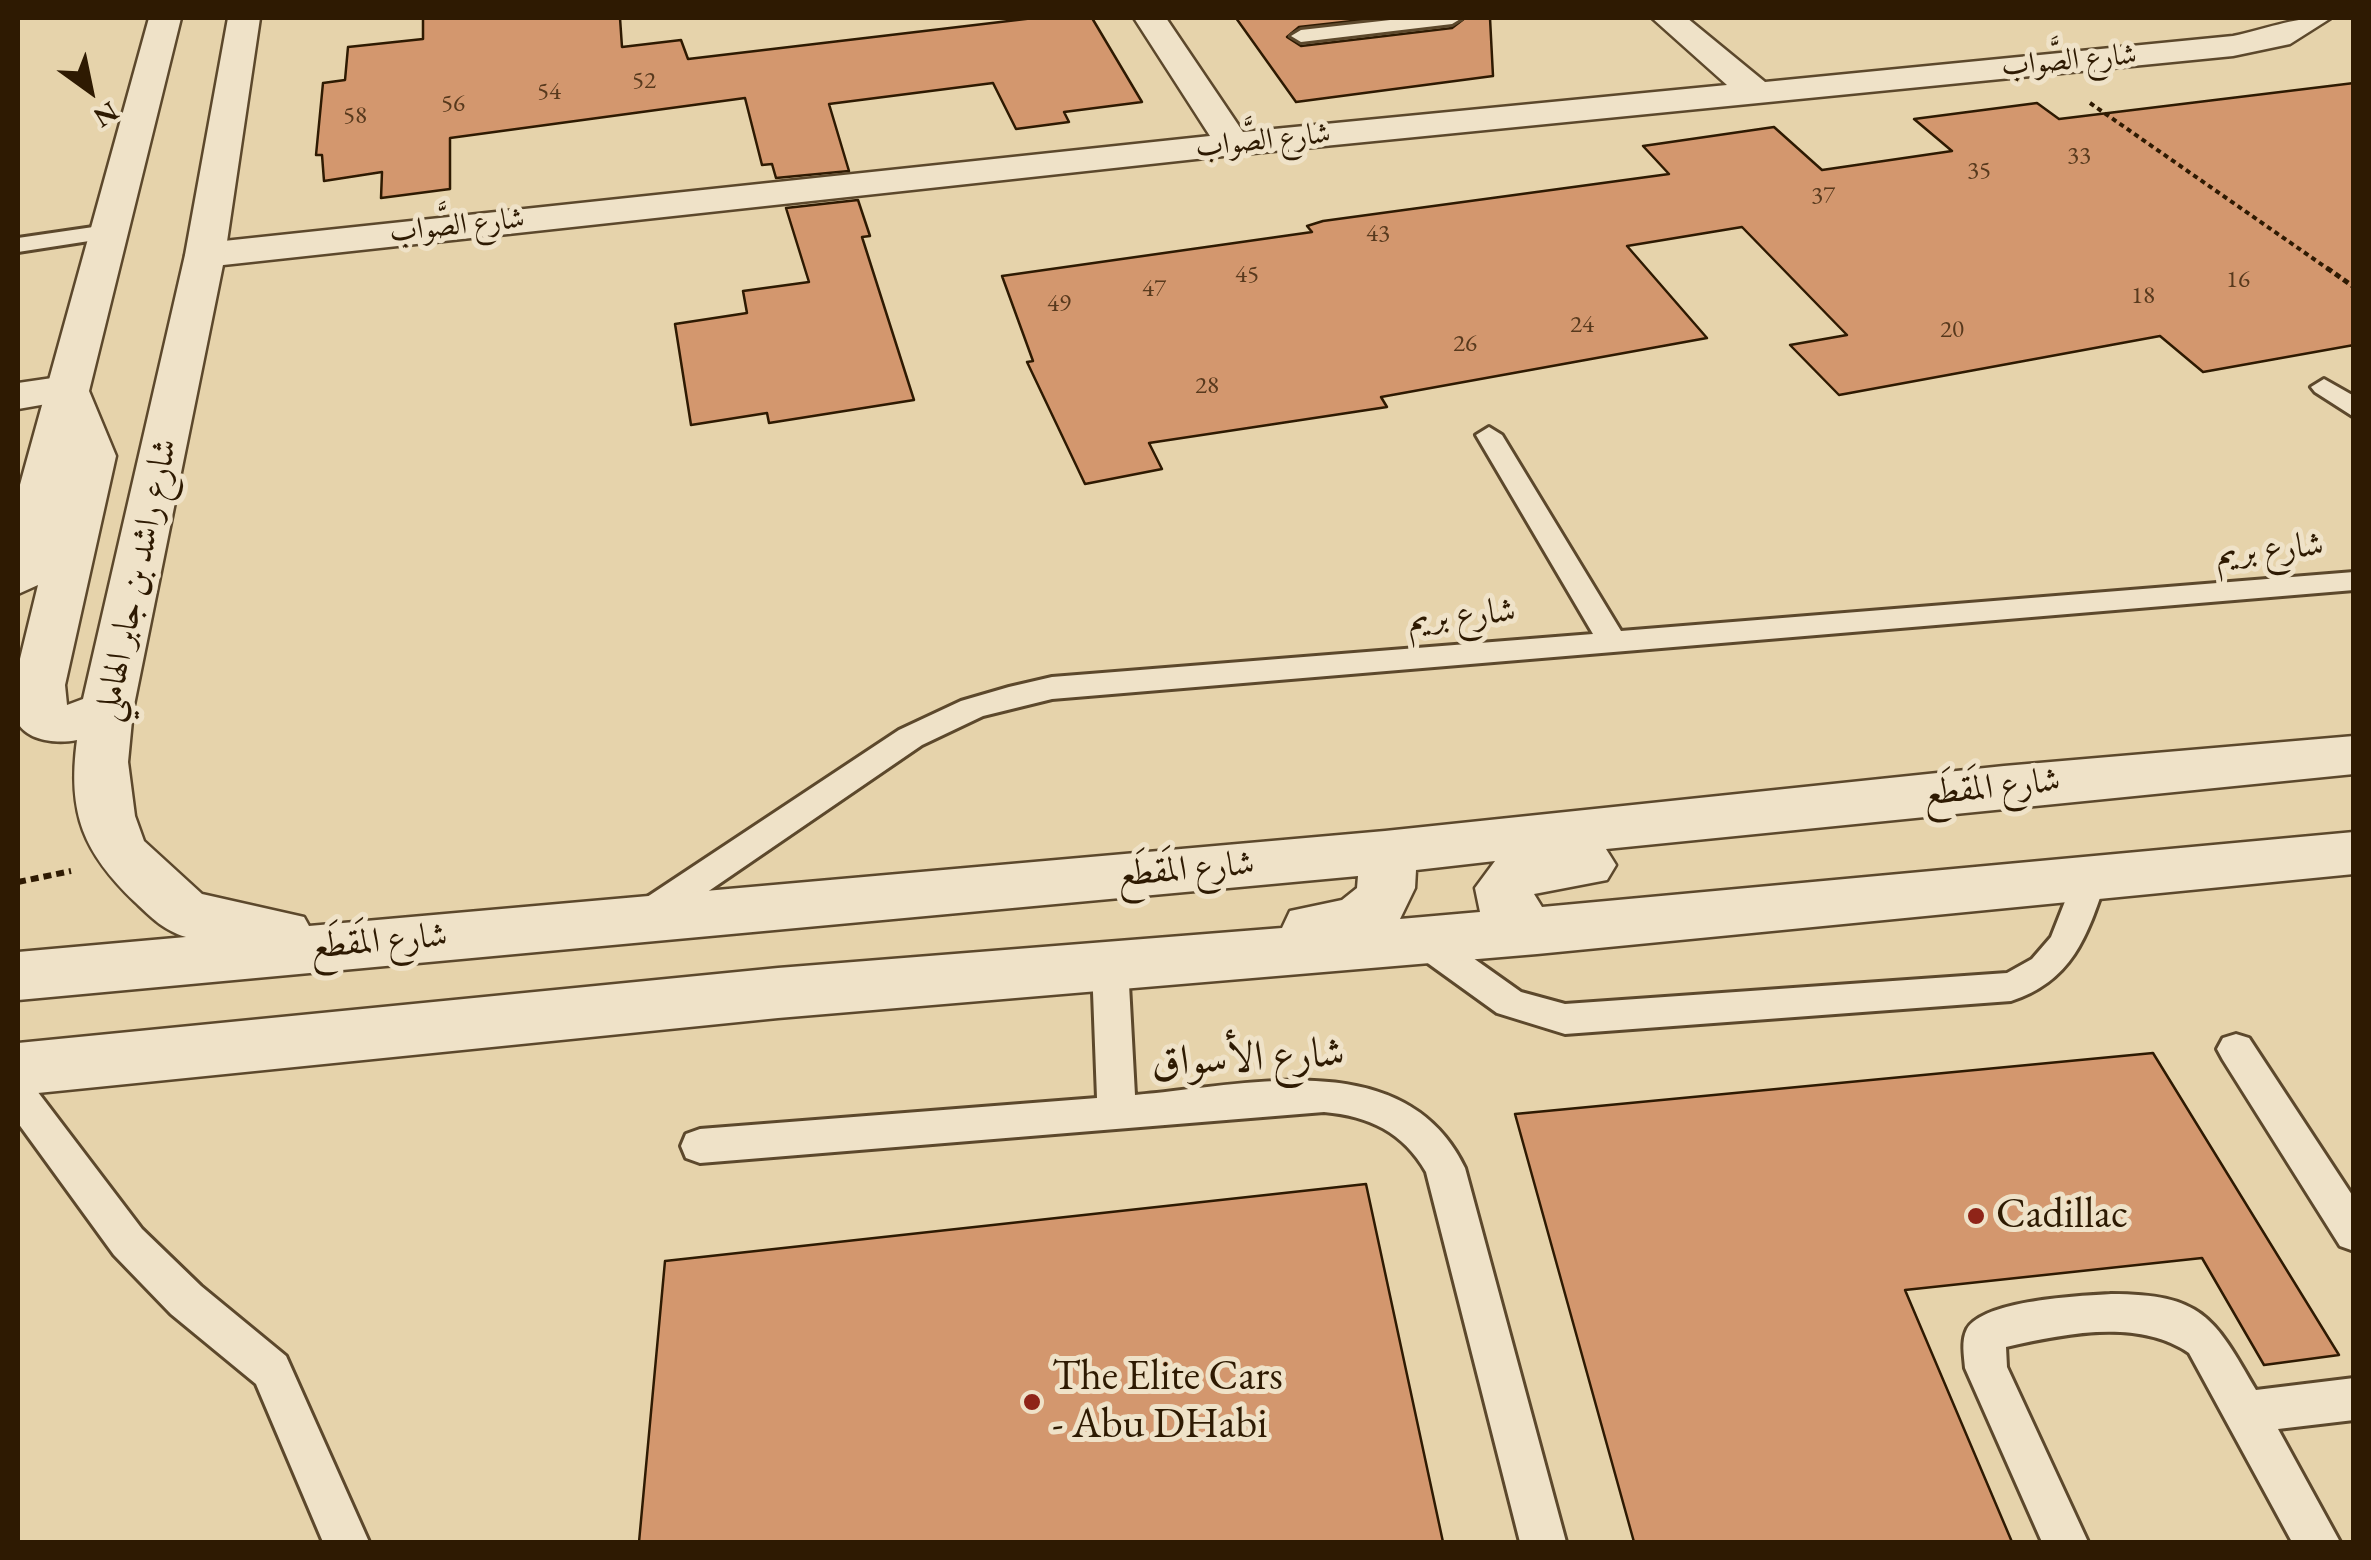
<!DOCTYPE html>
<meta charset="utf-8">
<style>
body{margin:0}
#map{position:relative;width:2371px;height:1560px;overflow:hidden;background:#e6d3ab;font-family:"EB Garamond",serif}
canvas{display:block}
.frame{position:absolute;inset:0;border:20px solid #2e1a02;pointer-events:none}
.north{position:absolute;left:40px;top:40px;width:100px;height:100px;-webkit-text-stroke:8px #efe2c8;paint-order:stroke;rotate:147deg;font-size:28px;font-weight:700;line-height:40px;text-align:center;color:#2e1a02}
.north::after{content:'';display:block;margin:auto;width:35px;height:45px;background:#2e1a02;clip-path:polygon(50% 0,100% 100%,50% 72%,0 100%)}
</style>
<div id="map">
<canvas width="2371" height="1560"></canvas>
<div class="frame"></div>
<div class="north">N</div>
</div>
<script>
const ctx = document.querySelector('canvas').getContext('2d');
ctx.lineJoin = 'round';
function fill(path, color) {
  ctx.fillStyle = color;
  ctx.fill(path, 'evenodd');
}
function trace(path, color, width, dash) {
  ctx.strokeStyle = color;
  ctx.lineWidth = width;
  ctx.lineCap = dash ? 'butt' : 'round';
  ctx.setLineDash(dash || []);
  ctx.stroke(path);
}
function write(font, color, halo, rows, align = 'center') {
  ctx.font = font + ' "EB Garamond",Amiri,serif';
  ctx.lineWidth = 10;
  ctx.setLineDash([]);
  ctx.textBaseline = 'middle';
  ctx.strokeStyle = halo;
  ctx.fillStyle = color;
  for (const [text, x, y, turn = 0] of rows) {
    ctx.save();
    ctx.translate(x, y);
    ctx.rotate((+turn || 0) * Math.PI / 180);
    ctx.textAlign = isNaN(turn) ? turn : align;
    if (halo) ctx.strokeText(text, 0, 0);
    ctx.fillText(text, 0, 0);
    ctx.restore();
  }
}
const building = new Path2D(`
 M423 18H620L622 47 681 40 688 59 1034 18H1092L1142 102 1064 112 1069 122 1016 129 993 83 829 104 849 171 776 178 772 164 762 165 745 98 450 138V189L381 198 382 172 324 181 322 155H316L323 83 345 80 348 47 423 39Z
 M1236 18H1379L1299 27 1287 37 1301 46 1452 28 1465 18H1490L1493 76 1296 102Z
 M2354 83V345L2203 372 2160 336 1839 395 1790 345 1847 335 1742 227 1627 246 1707 338 1381 397 1387 407 1149 443 1162 469 1085 484 1027 362 1033 361 1002 276 1312 232 1307 226 1323 221 1669 174 1643 146 1774 127 1822 170 1952 151 1914 119 2037 103 2059 119Z
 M858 200 870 236 862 237 914 400 769 423 767 413 691 425 675 324 747 313 743 291 809 282 786 208Z
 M2153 1053 2339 1355 2264 1365 2202 1258 1905 1290 2012 1542H1634L1515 1114Z
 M1366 1184 1443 1542H639L665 1261Z`);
fill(building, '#d3976e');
trace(building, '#2e1a02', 2.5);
const service = new Path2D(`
 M1408 18H1462L1452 24 1301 42 1291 36 1301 30Z
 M107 225 118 232 115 237 18 252V238Z
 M2324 379 2354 396V417L2315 392 2311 387Z
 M1489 427 1502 435 1621 631 2354 572V590L1052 699 983 716 922 745 659 925 647 928 635 925 630 915 635 905 899 730 961 701 1009 687 1052 677 1593 634 1476 435Z
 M2089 867 2101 871 2106 880C2087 937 2072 981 2011 1001L1565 1034 1497 1013 1411 951 1405 941 1411 931 1423 927 1435 931 1521 992 1565 1004 2007 973 2032 959 2051 937 2077 871Z
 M1110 952 1123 956 1128 966 1135 1095C1246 1086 1405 1043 1465 1168L1566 1542H1520L1426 1172C1403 1132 1369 1116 1324 1112L700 1163 686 1158 681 1146 686 1134 700 1129 1097 1098 1092 966 1097 956Z
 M2236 1034 2249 1038 2354 1198V1251L2340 1246 2223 1060 2217 1049 2223 1038Z
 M18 1078 31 1083 142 1229 201 1286 286 1356 369 1542H323L256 1384 171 1314 114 1255 18 1123Z
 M2111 1294C2202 1294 2214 1317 2256 1390L2354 1378V1420L2278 1429 2340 1542H2292L2189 1353C2138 1318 2063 1334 2006 1347L2007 1367 2088 1542H2042L1965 1368C1964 1355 1961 1341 1967 1329 1984 1300 2079 1296 2111 1294Z`);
const minor = new Path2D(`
 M1134 18H1166L1243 132 1727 85 1652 18H1687L1765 82 2233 36C2268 29 2295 16 2331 18L2290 44 2233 56 1233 155 205 267 191 263 185 255 191 247 205 243 1210 136Z
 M66 376 81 380 88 389 81 398 18 409V383Z`);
const tertiary = new Path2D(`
 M149 18H181L89 391 116 456 65 685 67 705 83 699 185 255 228 18H260L225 255 133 710 128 762 135 816 144 841 202 894 304 917 309 926 1385 831 2004 766 2354 736V774L1606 849 1616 865 1607 880 1534 894 1542 907 2354 832V874L1537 954 778 1018 18 1095V1043L778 968 1282 928 1290 911 1342 900 1357 888 1358 876 18 1000V952L186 937C163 930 152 918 135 902 84 853 67 814 77 740 57 744 28 741 18 723V667L38 585 18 594V492ZM1495 861 1475 888 1480 912 1400 919 1415 888 1416 870Z`);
trace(service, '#5c482c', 6);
trace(minor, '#5c482c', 5);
trace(tertiary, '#5c482c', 5);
trace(new Path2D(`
 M2090 103 2331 271`), '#2e1a02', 4, [5, 4]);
trace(new Path2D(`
 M2327 268 2354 287`), '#2e1a02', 5, [6, 4]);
trace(new Path2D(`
 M18 882 71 871`), '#2e1a02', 6, [8, 5]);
fill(service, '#efe2c8');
fill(minor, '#efe2c8');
fill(tertiary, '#efe2c8');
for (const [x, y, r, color] of [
 [1976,1216,10,"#8f2418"],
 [1032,1402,10,"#8f2418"]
]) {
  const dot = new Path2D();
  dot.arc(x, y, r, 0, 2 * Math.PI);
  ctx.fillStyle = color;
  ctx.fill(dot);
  trace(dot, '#efe2c8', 4);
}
write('25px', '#57391d', null, [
 ["52",644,81],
 ["54",549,92],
 ["56",453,104],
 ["58",355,116],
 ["33",2079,156],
 ["35",1979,171],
 ["37",1823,196],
 ["43",1378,234],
 ["45",1247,275],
 ["16",2238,280],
 ["47",1154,289],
 ["18",2143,296],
 ["49",1059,304],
 ["24",1582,325],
 ["20",1952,330],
 ["26",1465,344],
 ["28",1207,386]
]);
write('30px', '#2e1a02', '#efe2c8', [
 ["شارع الصَّواب",2069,61,-5],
 ["شارع الصَّواب",1263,141,-6],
 ["شارع الصَّواب",457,226,-6]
]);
write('35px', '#2e1a02', '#efe2c8', [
 ["شارع بريم",2270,550,-5],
 ["شارع راشد بن جابر الهاملي",137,580,-78],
 ["شارع بريم",1462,616,-5],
 ["شارع المَقطَع",1992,788,-6],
 ["شارع المَقطَع",1186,870,-5],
 ["شارع المَقطَع",379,942,-5]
]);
write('42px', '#2e1a02', '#efe2c8', [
 ["شارع الأسواق",1248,1059,-3]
]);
write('42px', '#2e1a02', '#efe2c8', [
 ["Cadillac",1996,1216],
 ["The Elite Cars",1052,1378],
 ["- Abu DHabi",1052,1426]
], 'left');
</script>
